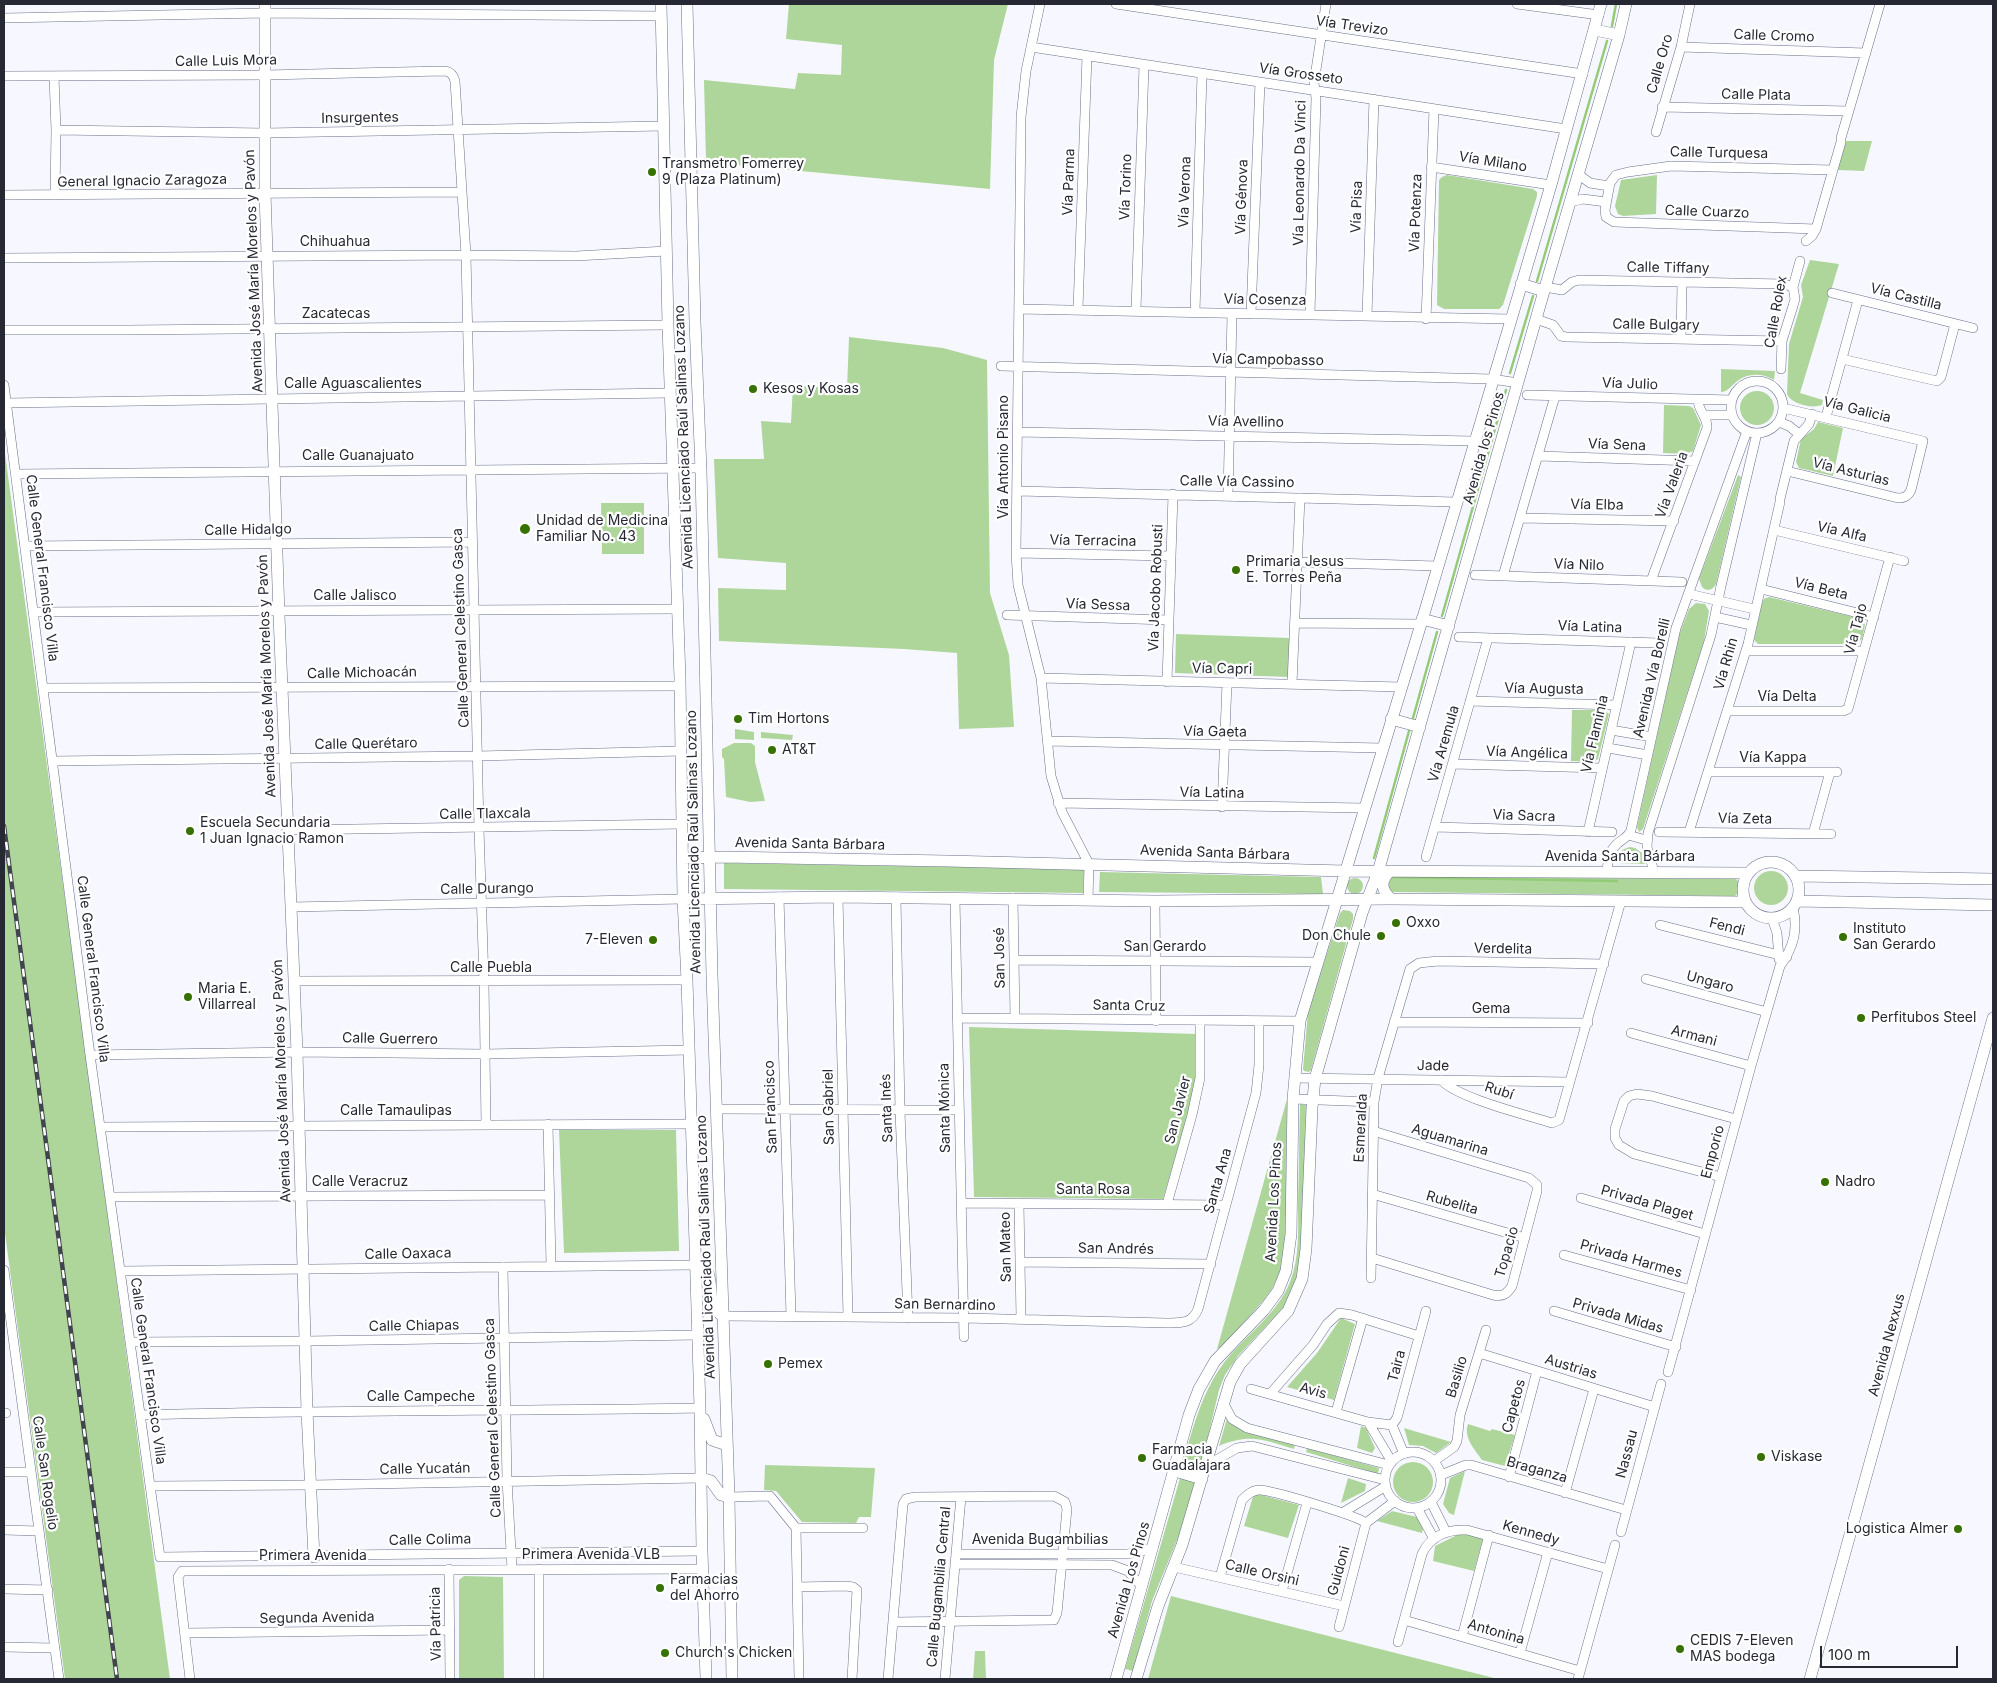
<!DOCTYPE html>
<meta charset="utf-8">
<style>
body{margin:0}
#map{position:relative;width:1997px;height:1683px;overflow:hidden;background:#f7f8ff;font-family:Inter,sans-serif}
canvas{display:block}
.frame{position:absolute;inset:0;border:5px solid #262834;pointer-events:none}
.scale{position:absolute;left:1820px;top:1646px;width:138px;height:22px;box-sizing:border-box;border:2px solid #262834;border-top:0;padding-left:6px;font-size:15px;line-height:18px;white-space:nowrap;color:#262834;-webkit-text-stroke:4px #fff;paint-order:stroke}
</style>
<div id="map">
<canvas width="1997" height="1683"></canvas>
<div class="frame"></div>
<div class="scale">100 m</div>
</div>
<script>
const ctx = document.querySelector('canvas').getContext('2d');
ctx.lineJoin = 'round';
function fill(path, color) {
  ctx.fillStyle = color;
  ctx.fill(path, 'evenodd');
}
function trace(path, color, width, dash) {
  ctx.strokeStyle = color;
  ctx.lineWidth = width;
  ctx.lineCap = dash ? 'butt' : 'round';
  ctx.setLineDash(dash || []);
  ctx.stroke(path);
}
function write(font, color, halo, rows, align = 'center') {
  ctx.font = font + ' Inter,sans-serif';
  ctx.lineWidth = 4.5;
  ctx.setLineDash([]);
  ctx.textBaseline = 'middle';
  ctx.strokeStyle = halo;
  ctx.fillStyle = color;
  for (const [text, x, y, turn = 0] of rows) {
    ctx.save();
    ctx.translate(x, y);
    ctx.rotate((+turn || 0) * Math.PI / 180);
    ctx.textAlign = isNaN(turn) ? turn : align;
    if (halo) ctx.strokeText(text, 0, 0);
    ctx.fillText(text, 0, 0);
    ctx.restore();
  }
}
fill(new Path2D(`
 M789 4H1008L994 60 990 189 706 162 704 80 795 89 798 73 841 75 842 45 786 39Z
 M1844 141H1872L1864 171 1838 170Z
 M1447 175 1533 189 1537 192V196L1503 305 1499 309H1444L1437 305 1439 180 1442 177Z
 M1657 175 1656 214 1623 216 1618 214 1615 206 1621 180Z
 M1810 260 1839 264 1800 393 1823 400 1822 405C1812 409 1791 404 1787 394L1789 344 1803 297 1801 285Z
 M849 337 943 348 987 360 990 593 1009 655 1014 727 959 729 957 653 904 649 719 641 718 588 786 590V563L718 558 714 459H764L761 421 791 423 793 385 847 389Z
 M1721 369 1775 371 1774 380C1761 372 1745 373 1734 384 1729 388 1727 392 1721 392Z
 M1740 408a17 17 0 1 1 34 0a17 17 0 1 1-34 0Z
 M1664 405 1689 406 1693 408 1701 425 1693 451 1686 454 1663 453Z
 M1818 422 1843 428 1833 476 1799 468 1796 462 1801 439 1814 429Z
 M4 446 170 1679H65L4 1226Z
 M1738 475 1741 477 1716 584C1713 590 1707 592 1702 587L1699 579Z
 M601 503H644V554H602Z
 M1769 597 1862 619 1865 625 1862 639 1856 644H1758L1754 640 1762 602 1764 599Z
 M1696 603 1705 604 1709 611 1704 641 1643 829 1639 832 1637 827 1679 635 1689 609Z
 M1176 634 1290 638 1289 677 1175 673Z
 M1572 710H1604L1609 714 1598 759 1593 762 1571 761Z
 M735 729 754 732V740L735 739Z
 M761 732 793 735 792 740 761 738Z
 M734 743H751L755 746V762L765 801 750 802 726 797 724 759 722 757V749Z
 M1630 847 1635 848 1642 853 1645 864 1617 863C1617 854 1621 849 1630 847Z
 M724 863 1084 869 1083 893 724 889Z
 M1754 888a17 17 0 1 1 34 0a17 17 0 1 1-34 0Z
 M1100 872 1321 877 1323 894 1099 892Z
 M1389 877 1736 879 1738 881V893L1735 896 1392 892 1385 885Z
 M1347 886a8 8 0 1 1 16 0a8 8 0 1 1-16 0Z
 M1343 910 1350 911 1353 914V919L1311 1070 1309 1072 1304 1071 1303 1069 1308 1012 1340 913Z
 M969 1027 1197 1034 1196 1088 1163 1199 974 1197Z
 M1287 1099 1286 1234 1281 1270 1272 1289 1263 1301 1223 1346 1217 1349Z
 M1300 1104 1306 1105 1304 1235 1295 1288 1283 1308 1238 1356 1225 1375 1219 1390 1200 1470 1182 1466C1192 1431 1201 1394 1223 1364 1244 1336 1277 1315 1290 1282 1300 1257 1298 1229 1298 1203 1299 1170 1299 1137 1300 1104Z
 M559 1130H676L679 1251 564 1253Z
 M1341 1318 1355 1324 1334 1400 1287 1387 1317 1353Z
 M1228 1415 1233 1424 1295 1444 1294 1449C1263 1440 1250 1433 1219 1446Z
 M1468 1424 1490 1431 1492 1429 1515 1435 1505 1466 1482 1460C1475 1450 1463 1437 1468 1424Z
 M1361 1426 1366 1428 1375 1448 1372 1453 1357 1448Z
 M1404 1428 1451 1442 1436 1453 1423 1446 1409 1445Z
 M1307 1448 1379 1468 1378 1474 1306 1452Z
 M1393 1482a20 20 0 1 1 40 0a20 20 0 1 1-40 0Z
 M765 1465 875 1468 871 1517H859L856 1523 802 1522 776 1491 764 1490Z
 M1465 1471 1454 1515 1449 1513 1443 1504 1450 1478Z
 M1180 1478 1196 1482 1182 1528 1152 1601 1133 1671 1125 1669Z
 M1348 1478 1366 1484 1365 1491 1341 1503Z
 M1254 1493 1299 1505 1288 1538 1244 1526Z
 M1392 1511 1417 1517 1423 1528 1422 1533 1377 1521Z
 M1463 1532 1483 1539 1474 1571 1433 1561 1435 1546Z
 M464 1576 503 1577 504 1679H459V1580Z
 M1171 1596 1498 1679H1148Z
 M975 1651H985L986 1679H973Z`), '#aed69b');
trace(new Path2D(`
 M1612 26 1616 4
 M1537 281 1607 41
 M1510 373 1533 296
 M1442 616 1506 390
 M1413 718 1437 632
 M1374 858 1409 731
 M1390 877 1617 881`), '#93cb77', 2.5);
const street = new Path2D(`
 M1040 4 1026 71 1021 117 1016 553 1018 585 1041 678 1051 776 1062 812 1089 864 1088 900
 M1116 4 1583 74
 M1517 4 1599 15
 M4 18 265 13 661 16
 M1031 47 1566 129
 M1681 47 1866 53
 M4 76 265 75 443 71C450 71 453 74 455 81L466 255 479 828 484 982 486 1125
 M54 76 56 130 55 195
 M1662 107 1849 111
 M56 130 265 133 664 126
 M1656 132 1681 47 1690 4
 M1841 138 1880 4
 M1431 167 1551 185
 M1578 174 1590 183 1609 186
 M4 195 461 192
 M1570 202 1583 199 1606 202
 M1816 229 1614 222 1606 217 1605 210 1610 183 1616 175 1628 172 1671 166 1833 170
 M1806 241 1812 236 1816 229 1841 142
 M4 258 466 255 576 256 666 251
 M1545 287 1562 290 1572 282 1579 280 1784 284 1793 287
 M1832 293 1973 328
 M1019 309 1510 319
 M1078 309 1087 56
 M1136 310 1144 65
 M1195 312 1202 74
 M1251 314 1260 82
 M1310 314 1316 98 1314 83 1326 4
 M1367 316 1374 99
 M1426 319 1434 109
 M1536 319 1553 325 1561 336 1566 337 1782 341
 M4 330H127L668 325
 M1681 339 1682 282
 M1842 359 1937 381 1941 377 1955 324
 M1001 366 1492 379 1518 383
 M1781 369 1782 341 1793 306 1795 299 1793 287 1800 261
 M1731 407a26 26 0 1 1 52 0a26 26 0 1 1-52 0Z
 M4 385 90 1055 160 1557 702 1551
 M1527 395 1732 400
 M6 403 670 393
 M1783 408 1923 441 1911 490C1908 496 1905 498 1898 498L1787 471
 M1704 415H1732
 M1826 417 1858 300
 M1779 422 1789 426 1799 434
 M1018 432 1473 441
 M1538 456 1695 461
 M16 474 701 468
 M1018 491 1456 502
 M1228 496 1232 314
 M1780 499 1794 441 1809 424 1812 414
 M1520 518 1674 521
 M1774 530 1904 561
 M25 546 472 542
 M1016 553 1170 556
 M1298 562 1437 566
 M1475 575 1682 582
 M1503 576 1555 396
 M1651 581 1707 428C1708 417 1698 411 1698 400
 M1761 589 1874 617
 M1689 594 1754 609
 M33 612 677 609
 M1007 615 1168 620
 M1715 617 1751 625
 M1295 623 1421 624
 M1459 637 1660 643
 M1746 651H1864
 M1041 678 1401 687
 M1167 682 1173 494
 M1292 684 1300 498
 M43 688 680 686
 M1470 701 1616 705
 M1727 711H1843L1848 709 1890 557
 M1611 730 1652 737
 M1048 741 1382 748
 M1608 748 1648 755
 M52 761 478 756 681 751
 M1453 764 1601 768
 M1708 772H1837
 M1058 803 1365 808
 M1222 807 1227 683
 M1435 827 1612 832
 M289 830 682 824
 M1588 832 1631 642
 M1659 832 1831 834
 M1689 832 1748 644 1780 502
 M1813 834 1830 772
 M1628 835 1646 840
 M1426 857 1488 638
 M1607 871C1608 861 1609 851 1617 844 1622 839 1628 838 1631 830L1676 628 1747 431
 M1654 872 1647 847 1648 833 1711 635 1721 586 1757 433
 M779 897 791 1316
 M838 897 848 1317
 M896 897 900 1111 908 1318
 M955 898 964 1337
 M1013 898 1015 1018
 M1155 901 1156 1021
 M291 907 683 899
 M1772 918 1777 933 1779 959
 M1660 925 1787 957
 M1014 960 1316 962
 M1646 979 1767 1012
 M295 981 687 980
 M957 1018 1300 1021
 M1394 1022 1588 1023
 M1631 1033 1751 1066
 M90 1055 297 1052 485 1054 689 1050
 M1295 1078 1570 1082
 M1441 1080C1460 1099 1524 1114 1552 1123L1559 1120 1621 901
 M1293 1099 1374 1102
 M717 1109 959 1110
 M548 1124 551 1265
 M100 1127 692 1124
 M1721 1177 1634 1154 1619 1145 1615 1138V1129L1624 1101 1629 1096 1637 1094 1652 1096 1736 1119
 M1372 1194 1525 1238
 M111 1197 550 1195
 M1581 1198 1705 1234
 M961 1203 1225 1205
 M1019 1203 1021 1319
 M1167 1204 1192 1115 1200 1078V1021
 M1564 1255 1691 1290
 M1372 1258 1493 1295C1503 1297 1507 1294 1512 1286L1537 1191V1185L1529 1178 1373 1131
 M1021 1262 1211 1264
 M503 1267 507 1480 512 1569
 M4 1270 59 1679
 M121 1271 695 1265
 M1371 1278 1374 1102 1378 1078 1410 969 1419 963 1438 961 1604 964
 M1554 1311 1676 1347
 M723 1316 964 1318 1167 1323C1181 1323 1192 1324 1198 1309L1256 1093 1259 1065V1021
 M131 1342 306 1341 698 1335
 M1479 1353 1655 1407
 M1668 1372 1751 1066 1780 966C1794 947 1798 930 1793 907
 M1251 1389 1368 1422 1392 1425
 M1270 1394 1313 1345 1327 1324 1339 1313 1352 1315 1419 1336
 M1223 1402 1232 1419 1247 1428 1389 1465
 M1336 1412 1363 1318
 M4 1413H6
 M141 1415C327 1410 514 1411 700 1408
 M1368 1422 1392 1462
 M1392 1425 1397 1418 1426 1311
 M1392 1425 1404 1454
 M1385 1480a28 28 0 1 1 56 0a28 28 0 1 1-56 0Z
 M1434 1461 1454 1447 1457 1441 1460 1415 1486 1330
 M1206 1466 1237 1448 1252 1446 1385 1480
 M4 1472H31
 M1441 1475 1466 1465H1471L1626 1510
 M1509 1477 1537 1371
 M150 1486 311 1485 701 1478
 M1565 1493 1594 1389
 M729 1497 770 1496 796 1528 799 1679
 M1431 1502 1446 1532
 M1417 1508 1434 1539
 M1342 1513 1386 1486
 M1366 1523 1395 1501
 M796 1528H863
 M4 1530 39 1531
 M1621 1532 1661 1384
 M956 1554H1128L1153 1548
 M955 1564 1112 1565 1128 1571 1142 1587
 M1174 1567 1344 1606
 M449 1569 450 1679
 M1220 1577 1242 1500C1247 1495 1251 1491 1258 1490 1269 1489 1358 1516 1366 1523
 M797 1587 846 1586 853 1587 857 1590 852 1679
 M4 1589 48 1590
 M1282 1591 1307 1503
 M1404 1620 1580 1671
 M1339 1627 1366 1523
 M185 1633 450 1630
 M1462 1637 1489 1535
 M1398 1642 1422 1554C1430 1536 1448 1529 1467 1530L1608 1569
 M4 1647 54 1648
 M1520 1653 1548 1552
 M190 1679 178 1577 182 1571 702 1569
 M539 1679V1569
 M888 1679 903 1504 906 1499 915 1497 1054 1496 1065 1502 1067 1509 1057 1613 1054 1620 893 1622
 M945 1679 961 1497
 M1578 1679 1615 1545`);
const secondary = new Path2D(`
 M265 4V193L279 615 297 1052 307 1411 314 1557
 M661 4 668 325 680 679 683 899 687 980 700 1408 702 1551 706 1679
 M687 4 695 322 701 470 712 975 729 1497 732 1679
 M1595 30 1619 35
 M1521 284 1544 291
 M1422 619 1449 626
 M1391 719 1420 727
 M682 858 723 857 947 861 1346 871 1747 873
 M1743 890a28 28 0 1 1 56 0a28 28 0 1 1-56 0Z
 M1390 871C1380 881 1381 890 1391 899
 M1797 876 1993 879
 M683 899 838 897 1155 901 1391 899 1745 902
 M1797 901 1993 905
 M695 1265 708 1273C714 1289 706 1306 723 1316
 M704 1419 712 1440 727 1445
 M1175 1471 1202 1479
 M701 1478 711 1481 721 1495 729 1497
 M1116 1679 1189 1415 1199 1389 1215 1361 1264 1310 1278 1291 1286 1271 1291 1234 1293 1099 1300 1021 1421 624 1551 185 1601 4
 M1136 1679 1158 1606 1182 1545 1230 1382 1240 1364 1288 1311 1302 1279 1306 1249 1312 1108 1315 1079 1362 913 1378 872 1544 291 1619 35 1626 4
 M1810 1679 1993 1018`);
trace(street, '#6a708b', 10);
trace(secondary, '#6a708b', 12);
trace(street, '#fff', 9);
trace(secondary, '#fff', 11);
const rail = new Path2D(`
 M4 826 117 1679`);
trace(rail, '#41434e', 4.5);
trace(rail, '#fff', 2.5, [8]);
for (const [x, y, r, color] of [
 [652,172,5,"#367102"],
 [753,389,5,"#367102"],
 [525,529,6,"#367102"],
 [1236,570,5,"#367102"],
 [738,719,5,"#367102"],
 [772,750,5,"#367102"],
 [190,831,5,"#367102"],
 [1396,923,5,"#367102"],
 [1381,936,5,"#367102"],
 [1843,937,5,"#367102"],
 [653,940,5,"#367102"],
 [188,997,5,"#367102"],
 [1861,1018,5,"#367102"],
 [1825,1182,5,"#367102"],
 [768,1364,5,"#367102"],
 [1761,1457,5,"#367102"],
 [1142,1458,5,"#367102"],
 [1958,1529,5,"#367102"],
 [660,1588,5,"#367102"],
 [1680,1649,5,"#367102"],
 [665,1653,5,"#367102"]
]) {
  const dot = new Path2D();
  dot.arc(x, y, r, 0, 2 * Math.PI);
  ctx.fillStyle = color;
  ctx.fill(dot);
  trace(dot, '#fff', 2);
}
write('14px', '#262834', '#fff', [
 ["Vía Trevizo",1352,26,8],
 ["Calle Cromo",1774,36,2],
 ["Calle Luis Mora",226,61,-1],
 ["Calle Oro",1660,64,-74],
 ["Vía Grosseto",1301,74,8],
 ["Calle Plata",1756,95,1],
 ["Insurgentes",360,118,-1],
 ["Calle Turquesa",1719,153,1],
 ["Vía Milano",1493,162,9],
 ["Vía Leonardo Da Vinci",1300,173,-89],
 ["General Ignacio Zaragoza",142,181,-1],
 ["Vía Parma",1069,182,-88],
 ["Vía Torino",1126,187,-88],
 ["Vía Verona",1185,192,-88],
 ["Vía Génova",1242,197,-88],
 ["Vía Pisa",1357,207,-88],
 ["Calle Cuarzo",1707,212,2],
 ["Vía Potenza",1416,213,-88],
 ["Chihuahua",335,242],
 ["Calle Tiffany",1668,268,1],
 ["Avenida José María Morelos y Pavón",254,271,-92],
 ["Vía Castilla",1906,297,14],
 ["Vía Cosenza",1265,300,1],
 ["Calle Rolex",1776,312,-80],
 ["Zacatecas",336,314],
 ["Calle Bulgary",1656,325,1],
 ["Vía Campobasso",1268,360,1],
 ["Calle Aguascalientes",353,384],
 ["Vía Julio",1630,384,2],
 ["Vía Galicia",1857,410,14],
 ["Vía Avellino",1246,422,1],
 ["Avenida Licenciado Raúl Salinas Lozano",684,437,-92],
 ["Vía Sena",1617,445,2],
 ["Avenida los Pinos",1484,448,-74],
 ["Calle Guanajuato",358,456],
 ["Vía Antonio Pisano",1004,457,-90],
 ["Vía Asturias",1851,472,14],
 ["Calle Vía Cassino",1237,482,1],
 ["Vía Valeria",1672,485,-70],
 ["Vía Elba",1597,505,1],
 ["Calle Hidalgo",248,530,-1],
 ["Vía Alfa",1842,532,13],
 ["Vía Terracina",1093,541,1],
 ["Vía Nilo",1579,565,2],
 ["Calle General Francisco Villa",42,568,83],
 ["Vía Jacobo Robusti",1156,588,-88],
 ["Vía Beta",1821,589,14],
 ["Calle Jalisco",355,596],
 ["Vía Sessa",1098,605,2],
 ["Vía Latina",1590,627,2],
 ["Calle General Celestino Gasca",461,628,-92],
 ["Vía Tajo",1856,629,-75],
 ["Vía Rhin",1726,664,-74],
 ["Vía Capri",1222,669,1],
 ["Calle Michoacán",362,673,-1],
 ["Avenida José María Morelos y Pavón",267,676,-92],
 ["Avenida Vía Borelli",1652,678,-77],
 ["Vía Augusta",1544,689,1],
 ["Vía Delta",1787,697],
 ["Vía Gaeta",1215,732,1],
 ["Vía Flaminia",1595,734,-77],
 ["Calle Querétaro",366,744,-1],
 ["Vía Aremula",1444,744,-74],
 ["Vía Angélica",1527,753,2],
 ["Vía Kappa",1773,758],
 ["Vía Latina",1212,793,1],
 ["Calle Tlaxcala",485,814,-1],
 ["Via Sacra",1524,816,2],
 ["Vía Zeta",1745,819,1],
 ["Avenida Licenciado Raúl Salinas Lozano",694,842,-91],
 ["Avenida Santa Bárbara",810,844,1],
 ["Avenida Santa Bárbara",1215,853,2],
 ["Avenida Santa Bárbara",1620,857],
 ["Calle Durango",487,889,-1],
 ["Fendi",1727,927,14],
 ["San Gerardo",1165,947],
 ["Verdelita",1503,949,1],
 ["San José",1000,958,-91],
 ["Calle Puebla",491,968],
 ["Calle General Francisco Villa",93,969,83],
 ["Ungaro",1710,982,15],
 ["Santa Cruz",1129,1006,1],
 ["Gema",1491,1009],
 ["Armani",1694,1036,15],
 ["Calle Guerrero",390,1039,1],
 ["Jade",1433,1066,1],
 ["Avenida José María Morelos y Pavón",282,1081,-92],
 ["Rubí",1499,1091,18],
 ["San Francisco",771,1107,-92],
 ["San Gabriel",829,1107,-91],
 ["Santa Inés",887,1108,-92],
 ["Santa Mónica",945,1108,-91],
 ["San Javier",1178,1110,-76],
 ["Calle Tamaulipas",396,1111],
 ["Esmeralda",1361,1128,-87],
 ["Aguamarina",1450,1140,17],
 ["Emporio",1713,1152,-75],
 ["Santa Ana",1218,1181,-74],
 ["Calle Veracruz",360,1182],
 ["Santa Rosa",1093,1190],
 ["Avenida Los Pinos",1274,1202,-87],
 ["Rubelita",1452,1203,16],
 ["Privada Plaget",1647,1203,16],
 ["Avenida Licenciado Raúl Salinas Lozano",706,1247,-92],
 ["San Mateo",1006,1247,-91],
 ["San Andrés",1116,1249,1],
 ["Topacio",1507,1252,-74],
 ["Calle Oaxaca",408,1254,-1],
 ["Privada Harmes",1631,1259,16],
 ["San Bernardino",945,1305,1],
 ["Privada Midas",1618,1316,16],
 ["Calle Chiapas",414,1326,-1],
 ["Avenida Nexxus",1887,1345,-75],
 ["Taira",1397,1366,-75],
 ["Austrias",1571,1367,17],
 ["Calle General Francisco Villa",148,1371,82],
 ["Basilio",1457,1377,-73],
 ["Avis",1313,1391,15],
 ["Calle Campeche",421,1397],
 ["Capetos",1514,1406,-75],
 ["Calle General Celestino Gasca",493,1418,-92],
 ["Nassau",1627,1454,-75],
 ["Calle Yucatán",425,1469,-1],
 ["Braganza",1537,1470,16],
 ["Calle San Rogelio",45,1473,82],
 ["Kennedy",1531,1533,16],
 ["Calle Colima",430,1540,-1],
 ["Avenida Bugambilias",1040,1540],
 ["Primera Avenida VLB",591,1555],
 ["Primera Avenida",313,1556],
 ["Guidoni",1339,1571,-75],
 ["Calle Orsini",1262,1573,13],
 ["Avenida Los Pinos",1129,1580,-74],
 ["Calle Bugambilia Central",939,1587,-85],
 ["Segunda Avenida",317,1618,-1],
 ["Vía Patricia",436,1624,-91],
 ["Antonina",1496,1632,16]
]);
write('14px', '#262834', '#fff', [
 ["Transmetro Fomerrey",662,164],
 ["9 (Plaza Platinum)",662,180],
 ["Kesos y Kosas",763,389],
 ["Unidad de Medicina",536,521],
 ["Familiar No. 43",536,537],
 ["Primaria Jesus",1246,562],
 ["E. Torres Peña",1246,578],
 ["Tim Hortons",748,719],
 ["AT&T",782,750],
 ["Escuela Secundaria",200,823],
 ["1 Juan Ignacio Ramon",200,839],
 ["Oxxo",1406,923],
 ["Instituto",1853,929],
 ["San Gerardo",1853,945],
 ["Don Chule",1371,936,"right"],
 ["7-Eleven",643,940,"right"],
 ["Maria E.",198,989],
 ["Villarreal",198,1005],
 ["Perfitubos Steel",1871,1018],
 ["Nadro",1835,1182],
 ["Pemex",778,1364],
 ["Farmacia",1152,1450],
 ["Guadalajara",1152,1466],
 ["Viskase",1771,1457],
 ["Logistica Almer",1948,1529,"right"],
 ["Farmacias",670,1580],
 ["del Ahorro",670,1596],
 ["CEDIS 7-Eleven",1690,1641],
 ["MAS bodega",1690,1657],
 ["Church's Chicken",675,1653]
], 'left');
</script>
